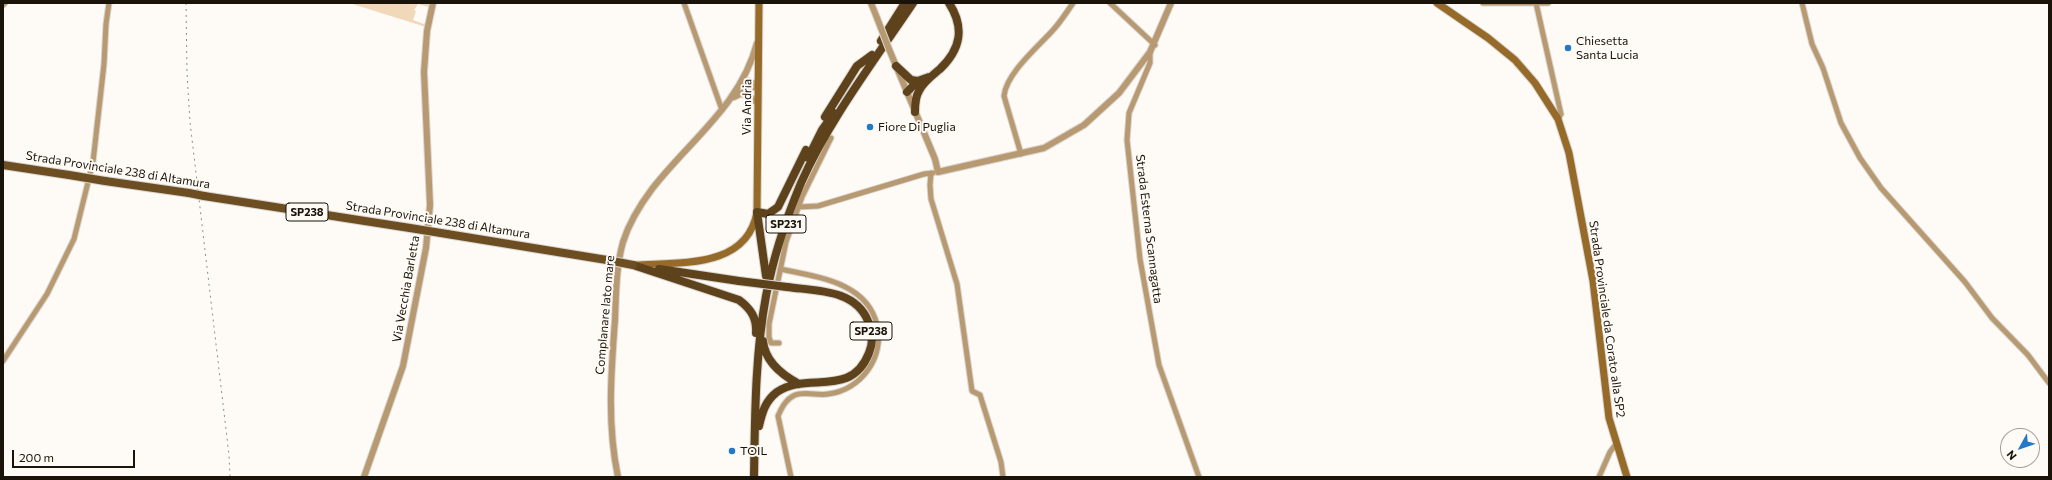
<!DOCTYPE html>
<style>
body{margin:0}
#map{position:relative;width:2052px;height:480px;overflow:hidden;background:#fefaf5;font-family:Commissioner,sans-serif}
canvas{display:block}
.frame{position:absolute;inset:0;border:4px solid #1a130a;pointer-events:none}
.north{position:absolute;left:2000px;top:428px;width:40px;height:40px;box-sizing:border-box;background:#fefaf5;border:1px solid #a39e97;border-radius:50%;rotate:230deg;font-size:11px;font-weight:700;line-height:16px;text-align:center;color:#1a130a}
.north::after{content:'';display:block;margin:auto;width:14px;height:18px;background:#2179c7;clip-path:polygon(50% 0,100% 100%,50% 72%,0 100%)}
.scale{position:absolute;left:12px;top:450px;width:123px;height:18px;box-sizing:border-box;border:2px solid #1a130a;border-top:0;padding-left:5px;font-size:12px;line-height:14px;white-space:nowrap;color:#1a130a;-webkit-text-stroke:3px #fefaf5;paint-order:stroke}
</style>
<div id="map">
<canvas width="2052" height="480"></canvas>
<div class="frame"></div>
<div class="north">N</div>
<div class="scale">200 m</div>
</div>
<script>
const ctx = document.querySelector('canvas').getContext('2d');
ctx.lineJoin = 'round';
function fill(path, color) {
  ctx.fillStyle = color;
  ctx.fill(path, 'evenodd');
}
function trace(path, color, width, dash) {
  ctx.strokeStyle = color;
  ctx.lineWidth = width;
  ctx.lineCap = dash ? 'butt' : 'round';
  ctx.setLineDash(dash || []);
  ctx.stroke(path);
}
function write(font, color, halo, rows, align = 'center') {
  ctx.font = font + ' Commissioner,sans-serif';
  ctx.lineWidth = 4;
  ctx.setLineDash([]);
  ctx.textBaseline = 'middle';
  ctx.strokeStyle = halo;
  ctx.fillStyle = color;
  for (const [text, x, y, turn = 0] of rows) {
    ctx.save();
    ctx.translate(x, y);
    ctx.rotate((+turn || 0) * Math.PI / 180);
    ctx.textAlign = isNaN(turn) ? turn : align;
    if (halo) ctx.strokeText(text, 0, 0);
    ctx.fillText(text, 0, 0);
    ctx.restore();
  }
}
fill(new Path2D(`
 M349 3H429L428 10V7L418 4 414 10 416 11 413 20 424 24 427 22 426 27Z`), '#f1d8b9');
const minor = new Path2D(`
 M684 3 722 110
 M1110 3 1155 45
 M1483 3H1548
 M1536 3 1561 114 1558 119
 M1802 3 1812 44 1823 68 1841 123 1860 158 1881 188 1965 282 1992 318 2028 355 2049 383
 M3 5 5 3
 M1150 52V63L1129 113 1127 140 1140 259 1159 365 1199 477
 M1021 154 1004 96C1006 73 1040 45 1054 29 1061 21 1067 12 1073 3
 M931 173 930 185 931 199 957 284 972 391 980 395 1001 462 1003 477
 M799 207 818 206 924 174 933 173
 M780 269C817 277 867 282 877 325 885 357 861 390 828 394 818 396 805 391 795 395 786 399 782 407 778 416L791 477
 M779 343H771L769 337V324L786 242 802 197 831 138
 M3 361 47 294 74 239 93 162 104 64 106 24 109 3
 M1599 477 1610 452 1616 444`);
const tertiary = new Path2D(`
 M871 3 877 18
 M889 49 935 159 938 172 1044 148 1084 125 1119 93 1150 52 1171 3
 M740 85 748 81 758 85
 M740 93 750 97 758 103
 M734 97 758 85
 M364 477 403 366 426 248 430 205 424 72 427 31 433 3
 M618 477C607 425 611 373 615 320 616 294 616 267 623 242 629 223 640 205 652 189 689 141 741 105 757 43`);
const secondary = new Path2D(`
 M1437 3 1488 38 1515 60 1535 83 1558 119 1569 153 1593 281 1609 418 1627 477
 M635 265C680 262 747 269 757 212L759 3`);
const primary = new Path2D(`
 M3 165 69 175
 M105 181 189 193
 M204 196 410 228
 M447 234 607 260`);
const trunk = new Path2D(`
 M881 41 905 3
 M896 66 911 80 918 81
 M907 92 918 81 929 77
 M915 112C915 105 915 97 919 91 923 82 933 75 940 69 961 49 965 28 949 3
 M825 117 857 66 872 55
 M808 158 822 130 834 113
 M633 265 739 300C751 309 757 318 756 333
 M659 269 739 281
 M766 276 757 212 768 214 778 207 806 150
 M763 341C765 362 782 375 799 384
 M759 426C762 413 765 401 777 392 807 371 851 399 869 353 873 343 873 331 868 321 855 289 816 291 787 287
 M754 477C755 417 755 355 766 296 773 258 786 219 801 183 829 120 874 61 913 3`);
trace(minor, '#dad5cf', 7);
trace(tertiary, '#dad5cf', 8);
trace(secondary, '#dad5cf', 9);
trace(primary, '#dad5cf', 10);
trace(trunk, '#dad5cf', 10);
trace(minor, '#b89a72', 5);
trace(tertiary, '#b89a72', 6);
trace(secondary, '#966a29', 7);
trace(primary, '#6d4e22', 8);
trace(trunk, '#5e421c', 8);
trace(new Path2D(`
 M186 3 187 73 190 122 229 455 230 477`), '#928c85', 1, [2, 4]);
const tertiaryBridge = new Path2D(`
 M877 18 889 49`);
const primaryBridge = new Path2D(`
 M69 175 105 181
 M189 193 204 196
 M410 228 447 234
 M607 260 633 265`);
const trunkBridge = new Path2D(`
 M739 281 787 287`);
trace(tertiaryBridge, '#dad5cf', 8, []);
trace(primaryBridge, '#dad5cf', 10, []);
trace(trunkBridge, '#dad5cf', 10, []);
trace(tertiaryBridge, '#b89a72', 6);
trace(primaryBridge, '#6d4e22', 8);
trace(trunkBridge, '#5e421c', 8);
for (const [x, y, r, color] of [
 [1568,48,4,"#2179c7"],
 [870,127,4,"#2179c7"],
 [732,451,4,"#2179c7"]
]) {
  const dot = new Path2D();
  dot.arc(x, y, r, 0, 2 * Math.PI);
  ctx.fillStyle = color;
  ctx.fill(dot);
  trace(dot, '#fefaf5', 1.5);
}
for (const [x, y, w] of [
 [307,212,42],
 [786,224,40],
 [871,331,42]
]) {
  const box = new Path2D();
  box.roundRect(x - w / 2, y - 9, w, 18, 3);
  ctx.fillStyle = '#fefaf5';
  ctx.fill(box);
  trace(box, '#1a130a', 1);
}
write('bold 11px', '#1a130a', null, [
 ["SP238",307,212],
 ["SP231",786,224],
 ["SP238",871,331]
]);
write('12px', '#1a130a', '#fefaf5', [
 ["Chiesetta",1576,41],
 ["Santa Lucia",1576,55],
 ["Fiore Di Puglia",878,127],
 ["TOIL",740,451]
], 'left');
write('12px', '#1a130a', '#fefaf5', [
 ["Via Andria",747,107,-89],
 ["Strada Provinciale 238 di Altamura",118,170,9],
 ["Strada Provinciale 238 di Altamura",438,220,9],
 ["Strada Esterna Scannagatta",1149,229,83],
 ["Via Vecchia Barletta",406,289,-80],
 ["Complanare lato mare",605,315,-85],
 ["Strada Provinciale da Corato alla SP2",1607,319,82]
]);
</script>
